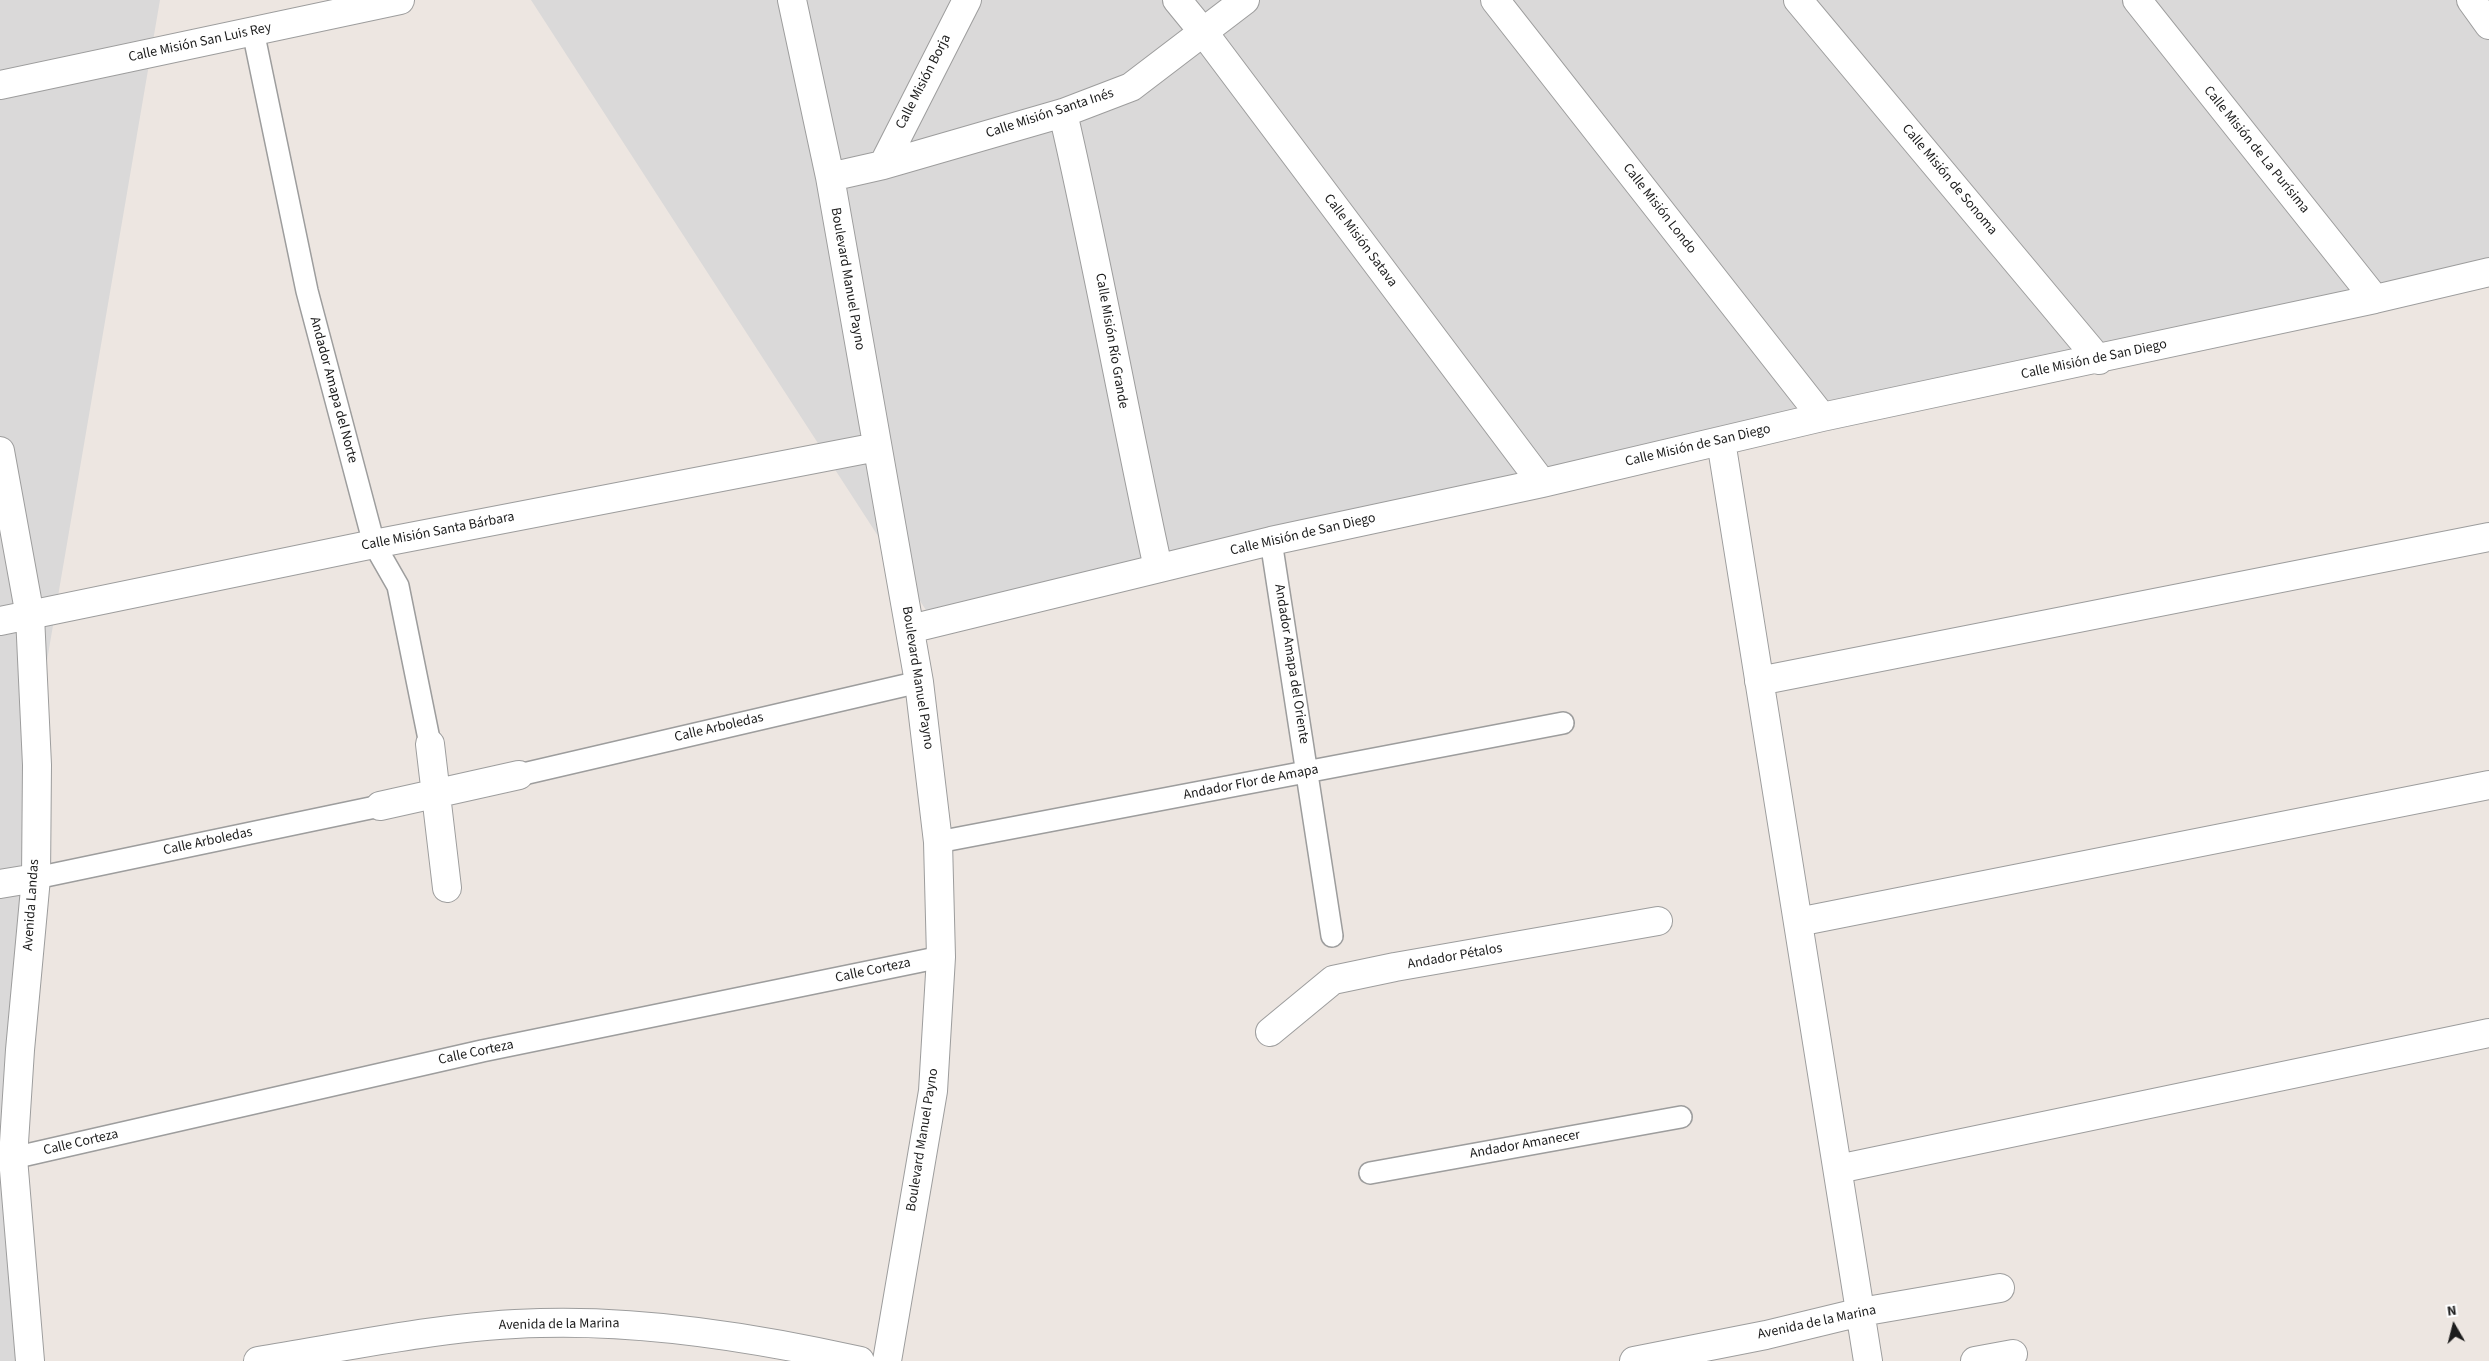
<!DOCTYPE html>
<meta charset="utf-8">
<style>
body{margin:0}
#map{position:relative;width:2489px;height:1361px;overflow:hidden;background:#ede6e1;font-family:"Source Sans 3",sans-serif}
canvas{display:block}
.north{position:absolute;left:2429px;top:1301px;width:50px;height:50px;-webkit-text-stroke:4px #fff;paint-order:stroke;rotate:352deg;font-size:14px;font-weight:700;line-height:20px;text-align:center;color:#1c1c1c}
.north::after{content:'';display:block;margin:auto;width:18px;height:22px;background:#1c1c1c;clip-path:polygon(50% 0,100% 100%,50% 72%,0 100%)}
</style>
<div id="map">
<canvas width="2489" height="1361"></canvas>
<div class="north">N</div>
</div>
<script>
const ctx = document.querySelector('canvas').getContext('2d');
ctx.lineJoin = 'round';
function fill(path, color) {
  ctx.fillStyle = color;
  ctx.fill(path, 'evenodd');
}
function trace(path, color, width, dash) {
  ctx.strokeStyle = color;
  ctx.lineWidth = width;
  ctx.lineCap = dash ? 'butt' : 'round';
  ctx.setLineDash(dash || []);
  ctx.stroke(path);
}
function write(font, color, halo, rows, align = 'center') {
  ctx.font = font + ' "Source Sans 3",sans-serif';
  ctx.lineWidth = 4.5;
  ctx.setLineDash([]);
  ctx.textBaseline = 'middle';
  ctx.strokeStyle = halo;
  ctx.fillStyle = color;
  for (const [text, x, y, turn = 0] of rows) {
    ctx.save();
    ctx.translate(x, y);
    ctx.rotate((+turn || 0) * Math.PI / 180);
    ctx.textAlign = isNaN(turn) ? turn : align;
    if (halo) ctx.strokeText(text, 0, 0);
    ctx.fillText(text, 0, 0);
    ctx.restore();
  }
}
fill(new Path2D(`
 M0 0H160L44 678 22 1187 41 1361H0Z
 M531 0H2489V259L935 624Z`), '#dad9d9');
const lane = new Path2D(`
 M253 31 307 291 374 544 398 586 430 744
 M1271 541 1332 936
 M519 775 919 682
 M938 842 1563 723
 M36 878 380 806
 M13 1158 482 1051 941 957
 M1370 1173 1681 1117`);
const street = new Path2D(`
 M792 0 830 177 919 682 938 842 941 957 933 1091 887 1361
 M1177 0 1204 33 1542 483
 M1495 0 1822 417
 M1798 0 2099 360
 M2137 0 2375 299
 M2471 0 2489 25
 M0 85 400 0
 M1063 113C1098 264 1125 417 1158 568
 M883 165 967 0
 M830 177 883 165 1063 113 1131 87 1245 0
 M1721 441 1868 1361
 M0 451 30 616 37 765 36 878 20 1050 13 1158 30 1361
 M0 621 374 544 877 447
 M910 629 1271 541 1542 483 1822 417 2375 299 2489 272
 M1759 681 2489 537
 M430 744 447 888
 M380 806 519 775
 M0 884 36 878
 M1798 922 2489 785
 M1270 1032 1333 980 1395 967 1658 921
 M1838 1169 2489 1033
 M258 1361C351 1346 446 1325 540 1323 644 1320 758 1338 860 1361
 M1634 1361 1766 1335 1861 1312 2000 1288
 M1975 1361 2013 1354`);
trace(lane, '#9d9d9d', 24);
trace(street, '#9d9d9d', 30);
trace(lane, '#fff', 21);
trace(street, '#fff', 28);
write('14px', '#1c1c1c', '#fff', [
 ["Calle Misión San Luis Rey",200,43,-12],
 ["Calle Misión Borja",924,82,-63],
 ["Calle Misión Santa Inés",1050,114,-18],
 ["Calle Misión de La Purísima",2256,150,51],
 ["Calle Misión de Sonoma",1949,180,50],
 ["Calle Misión Londo",1659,209,52],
 ["Calle Misión Satava",1360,241,53],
 ["Boulevard Manuel Payno",847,279,80],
 ["Calle Misión Río Grande",1111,341,80],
 ["Calle Misión de San Diego",2094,360,-12],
 ["Andador Amapa del Norte",333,390,75],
 ["Calle Misión de San Diego",1698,446,-13],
 ["Calle Misión Santa Bárbara",438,532,-11],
 ["Calle Misión de San Diego",1303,535,-13],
 ["Andador Amapa del Oriente",1291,664,81],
 ["Boulevard Manuel Payno",917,678,81],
 ["Calle Arboledas",719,728,-13],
 ["Andador Flor de Amapa",1251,783,-11],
 ["Calle Arboledas",208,842,-12],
 ["Avenida Landas",32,905,-86],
 ["Andador Pétalos",1455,957,-10],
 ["Calle Corteza",873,971,-12],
 ["Calle Corteza",476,1053,-12],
 ["Boulevard Manuel Payno",923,1140,-81],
 ["Calle Corteza",81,1143,-13],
 ["Andador Amanecer",1525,1145,-10],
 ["Avenida de la Marina",1817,1323,-12],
 ["Avenida de la Marina",559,1325,-1]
]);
</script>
